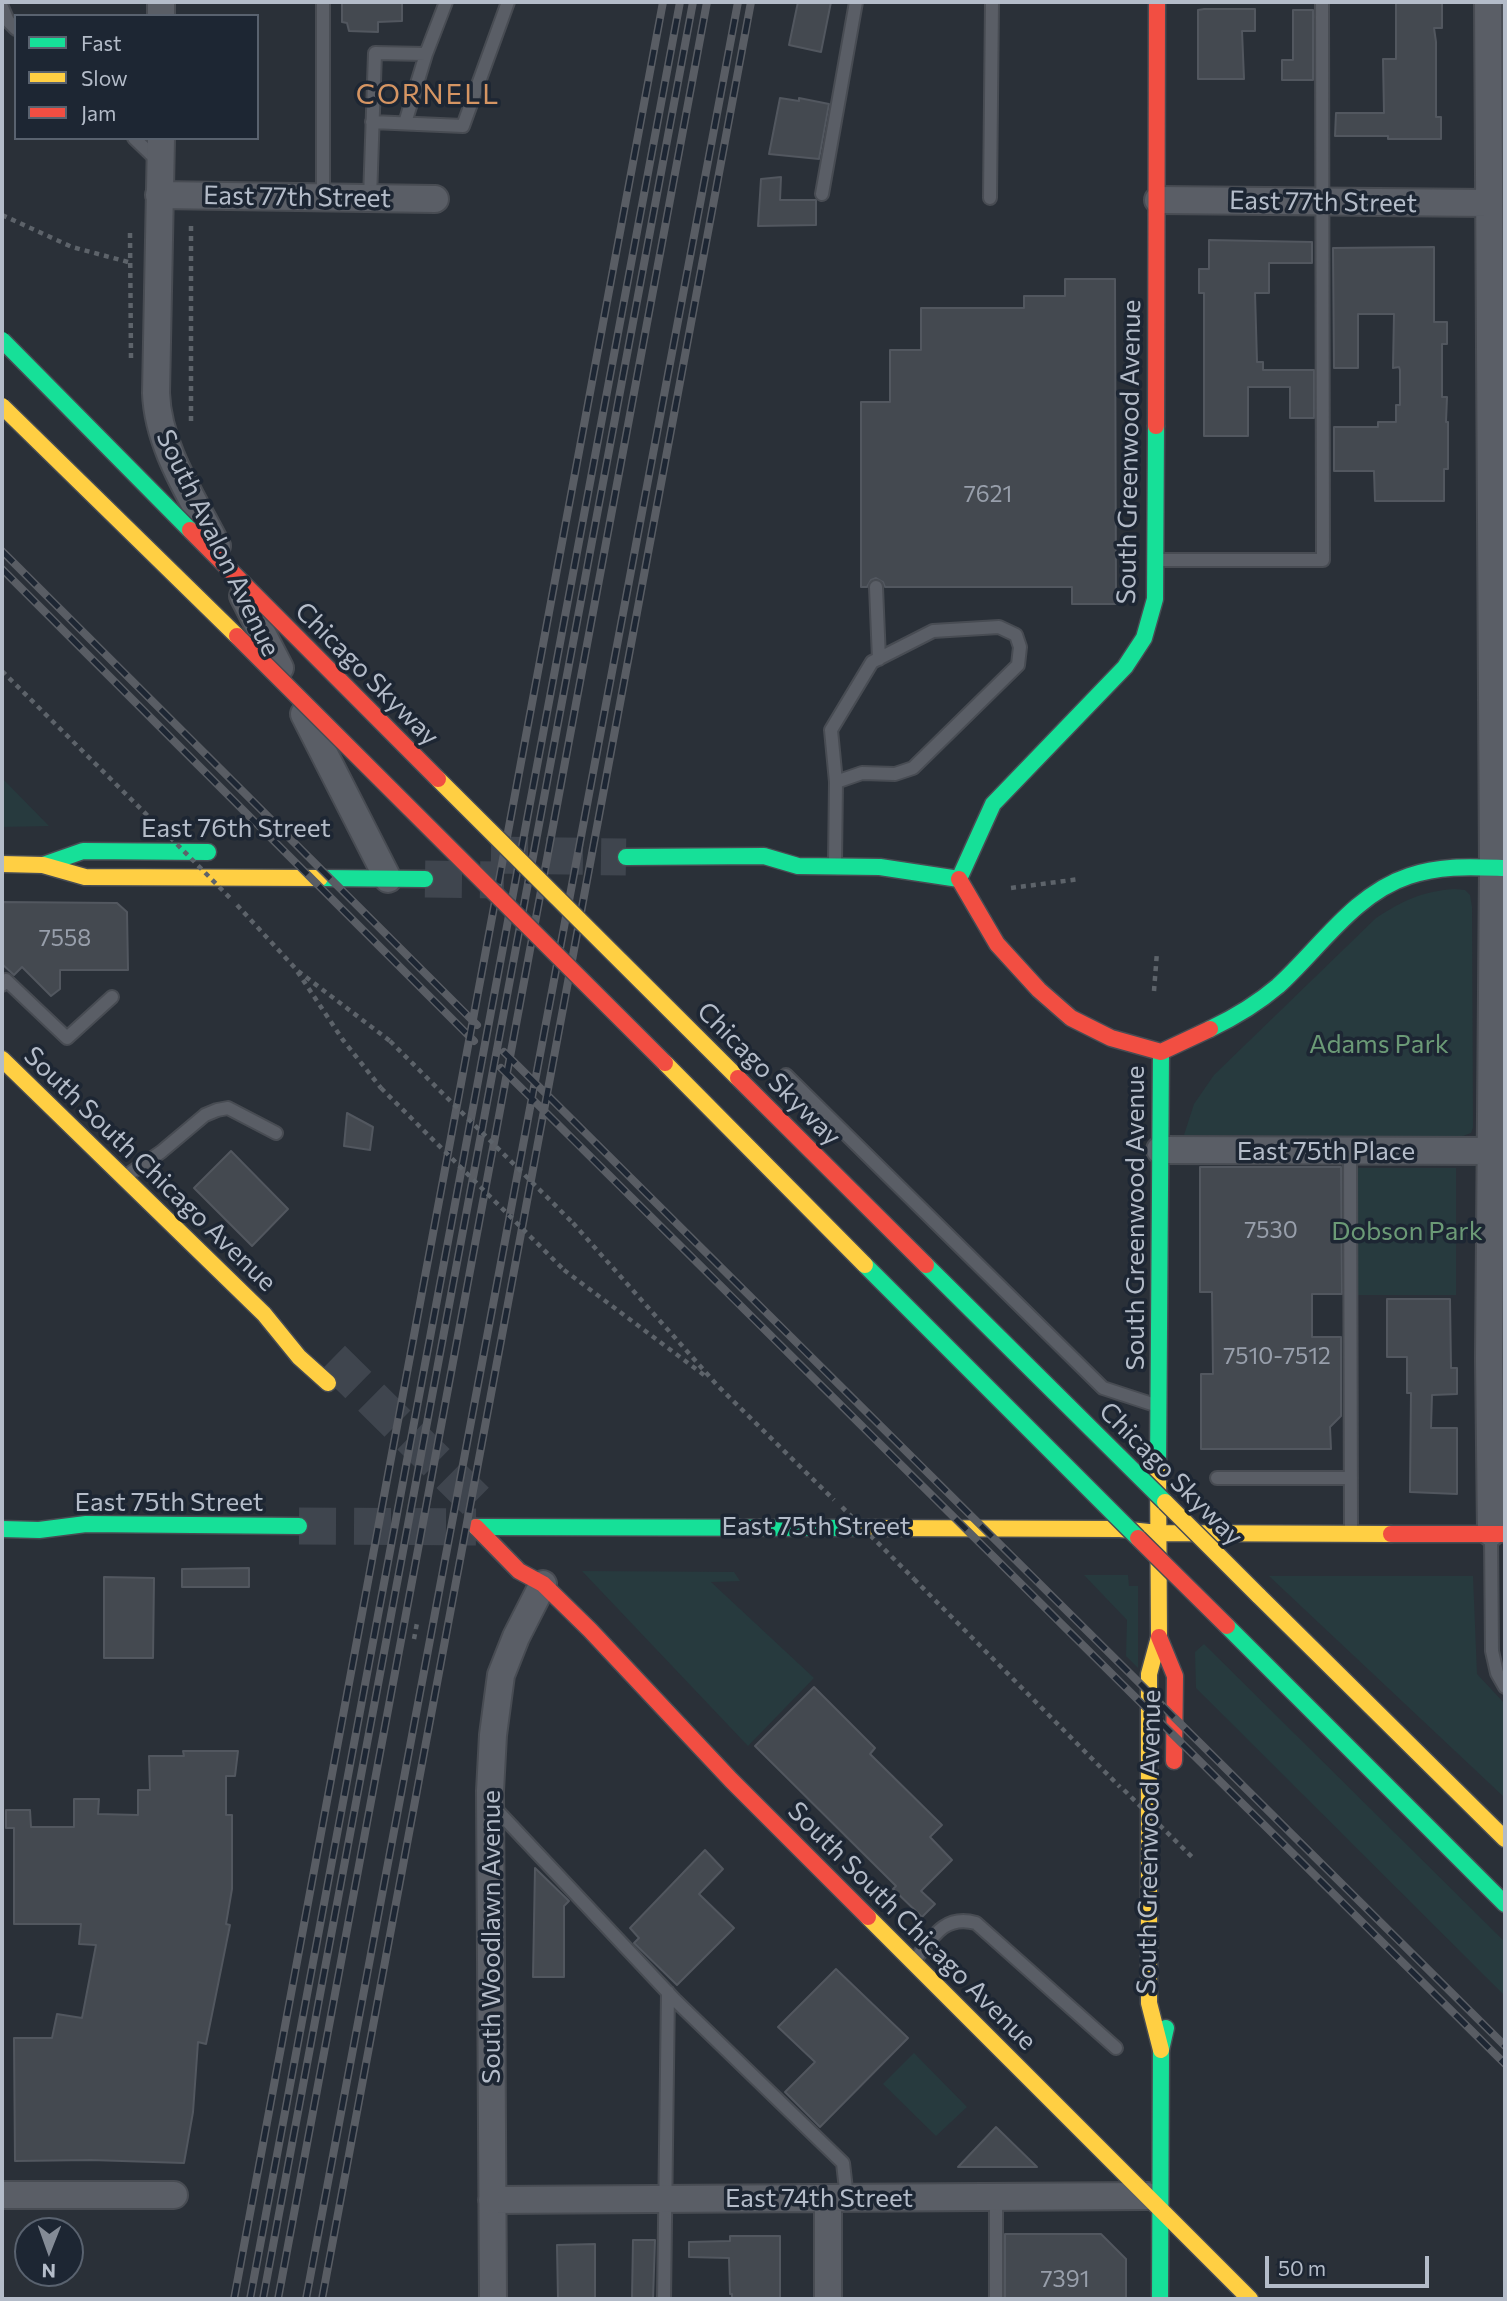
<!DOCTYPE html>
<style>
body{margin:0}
#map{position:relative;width:1507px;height:2301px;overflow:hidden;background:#2a3038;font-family:Commissioner,sans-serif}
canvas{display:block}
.frame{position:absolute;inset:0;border:4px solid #b4bcc9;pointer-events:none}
.legend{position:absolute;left:14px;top:14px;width:245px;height:126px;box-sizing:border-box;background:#1d2633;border:2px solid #59626f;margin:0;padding:9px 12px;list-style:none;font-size:21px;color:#b4bcc9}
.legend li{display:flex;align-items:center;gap:14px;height:35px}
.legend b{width:35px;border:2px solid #59626f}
.north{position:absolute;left:14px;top:2217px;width:70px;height:70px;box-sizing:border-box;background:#1d2633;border:2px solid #59626f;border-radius:50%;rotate:181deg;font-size:19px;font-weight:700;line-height:28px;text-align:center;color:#b4bcc9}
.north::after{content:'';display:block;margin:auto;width:24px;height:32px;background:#848b96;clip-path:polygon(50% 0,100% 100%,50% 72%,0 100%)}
.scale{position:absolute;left:1265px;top:2256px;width:164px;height:32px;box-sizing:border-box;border:4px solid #b4bcc9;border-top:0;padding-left:9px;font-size:21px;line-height:24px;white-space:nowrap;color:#b4bcc9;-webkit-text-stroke:5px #1d2633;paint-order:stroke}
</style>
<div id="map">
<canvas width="1507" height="2301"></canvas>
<div class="frame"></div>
<ul class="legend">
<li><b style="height:9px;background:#16e098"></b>Fast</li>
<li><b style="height:9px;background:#ffcf43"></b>Slow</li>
<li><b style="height:9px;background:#f24e42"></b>Jam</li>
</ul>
<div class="north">N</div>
<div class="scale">50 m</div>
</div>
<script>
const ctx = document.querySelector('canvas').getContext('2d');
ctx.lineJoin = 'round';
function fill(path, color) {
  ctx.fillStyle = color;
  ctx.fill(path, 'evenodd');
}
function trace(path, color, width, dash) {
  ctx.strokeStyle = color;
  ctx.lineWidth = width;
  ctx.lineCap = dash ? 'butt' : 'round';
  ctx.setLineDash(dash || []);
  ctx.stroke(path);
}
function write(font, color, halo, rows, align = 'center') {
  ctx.font = font + ' Commissioner,sans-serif';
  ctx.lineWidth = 7;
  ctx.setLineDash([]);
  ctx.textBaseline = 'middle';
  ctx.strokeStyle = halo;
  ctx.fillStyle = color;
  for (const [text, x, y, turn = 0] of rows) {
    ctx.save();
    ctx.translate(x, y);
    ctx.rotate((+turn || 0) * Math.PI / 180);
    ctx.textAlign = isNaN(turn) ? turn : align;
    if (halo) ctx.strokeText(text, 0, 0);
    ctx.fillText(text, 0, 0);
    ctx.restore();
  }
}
fill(new Path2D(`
 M2 778 49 826 2 827Z
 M1454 889 1465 890 1470 895 1472 907 1473 1127 1471 1133 1460 1137 1184 1135 1194 1104 1214 1075 1376 918C1404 900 1420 892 1454 889Z
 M1358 1168H1456V1295H1358Z
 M582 1571 734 1572 740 1581 711 1582 814 1678 748 1746Z
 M1084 1575H1128L1129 1586H1138V1668L1126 1656 1127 1620Z
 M1269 1576H1473L1477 1674 1505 1704V1798Z
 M1204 1644 1505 1942V1996L1196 1688 1195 1652Z
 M914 2053 967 2107 936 2136 883 2084Z`), '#273a3e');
const building = new Path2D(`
 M342 2H402V21L378 22V32L349 31 347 23 342 22Z
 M798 2H831L821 52 789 45Z
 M1396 2H1442V28H1434L1436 42V117H1441V139H1388V136H1335L1336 113H1384L1383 59H1396Z
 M1204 9H1255V31H1242L1244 79H1198V10Z
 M1293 10H1313V80H1282V60H1293Z
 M780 98 799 101V98L829 104 819 159 769 154Z
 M781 177 780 200H816V225L758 226 761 179Z
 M1209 240 1312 242V263H1269V293H1255L1257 362H1263V370H1314V418H1290V387H1248V436H1204V293H1199V269H1209Z
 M1434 247V322H1447V344H1442V397H1447L1446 422H1448V469H1444V501H1375L1374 471H1334V427H1378V422H1396V405H1400V370L1399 367 1393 368 1394 314H1358V368H1334L1333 248Z
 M1065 279H1115L1116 604H1072V587H885L883 582 876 578 871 580 867 587H861V402H890V350H921V308H1024V296H1065Z
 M2 902 117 903 127 912 128 970H60V989L51 996 22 967 14 975 2 964Z
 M347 1113 373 1127 370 1150 344 1146Z
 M231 1151 288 1209 252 1246 194 1188Z
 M1200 1167H1341L1342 1294H1312V1337H1341V1416L1330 1427 1331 1449H1201V1374H1213L1212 1292H1200Z
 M1387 1299H1450L1451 1368H1457V1394L1432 1395 1431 1428H1457V1494L1410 1492 1411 1393H1407V1357H1387Z
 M249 1568V1587H182V1569Z
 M104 1577 154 1578 153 1658H104Z
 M814 1687 875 1748 870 1754 942 1825 930 1837 952 1860 921 1891 935 1904 922 1917 893 1889 896 1886 755 1746Z
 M183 1751H238L235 1776H226V1815H232V1889L226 1924 230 1925 206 2044 198 2042 193 2112 184 2163 91 2160 15 2161 14 2038H52L57 2014 82 2018 96 1945 79 1944 81 1924H14V1828H6V1810H30L31 1827H74V1799H99L98 1814 138 1815V1790H150L149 1756H184Z
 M705 1850 723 1869 699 1894 734 1928 677 1985 634 1943 639 1938 630 1928Z
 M535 1868 569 1901 564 1906V1977H533Z
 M836 1969 908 2038 820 2127 785 2092 815 2062 778 2027Z
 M996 2127 1037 2167H958Z
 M1005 2234H1101L1126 2259V2299H1005Z
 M730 2236H780V2299H732V2294H730L729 2258 689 2257V2242L730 2241Z
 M633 2240H655L653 2299H632Z
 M595 2244V2299H558L557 2245Z`);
fill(building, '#444950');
trace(building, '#52575f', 2);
trace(new Path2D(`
 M491 855 626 857
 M425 879 504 880
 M332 1359 480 1505
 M299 1526 476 1527`), '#3f454e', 37, [37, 18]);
const lane = new Path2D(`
 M2 7 8 21 16 29
 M372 122 463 126 508 2
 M405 123 426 54
 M134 138 159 162
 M822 194 856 2
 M323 197V2
 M370 198 375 53 426 54 446 2
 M990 198 992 2
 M1160 560H1323L1322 2
 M876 587 879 659
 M835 862 836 782 862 773 895 774 913 768 1018 665 1020 647 1016 635 999 627 933 631 872 662 831 730 836 782
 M2 985 6 980 67 1038 112 997
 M786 1075 1103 1388 1155 1405
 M1350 1151 1351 1530
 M126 1176 161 1152 205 1115 217 1110 228 1108 276 1133
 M1217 1478H1351
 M1491 1537 1492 1651 1497 1673 1505 1687
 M493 1806 675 2000 843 2163 847 2198
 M915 1960C932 1938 944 1914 976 1923L1116 2048
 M664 2299 668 1992
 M996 2299V2197`);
const street = new Path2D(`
 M161 2V16
 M1488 2 1493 868 1489 1358 1491 1533
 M161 138 156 393C158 448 193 498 217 546
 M159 195 435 199
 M1158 200 1488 203
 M243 596 280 668
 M304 714 388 879
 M1160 1150 1492 1151
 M2 2195H174
 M828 2198V2299
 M492 2200 1147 2196
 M493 2299 490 1791 493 1735 501 1675 516 1637 543 1584`);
const fast = new Path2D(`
 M626 857 764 856 798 866 880 867 959 879
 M43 865 83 851 208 852
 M320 878 425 879
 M959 879 993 804 1125 667 1144 638 1155 599 1156 426
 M1210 1029C1233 1018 1258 1003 1278 986 1319 949 1354 894 1409 876 1441 865 1472 867 1505 868
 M1158 1467 1161 1052
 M476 1527 868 1528
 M2 1529 39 1530 86 1524 299 1526
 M1227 1626 1505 1904
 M1160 2299 1161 2050 1166 2028`);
const slow = new Path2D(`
 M2 864 43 865 85 877 320 878
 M2 1059 264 1314 299 1357 328 1383
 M1158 1467 1159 1637 1149 1674V2003L1161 2050
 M868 1528 1120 1529 1158 1533 1391 1534
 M1258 1595 1505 1839
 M868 1917 1250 2299`);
const jam = new Path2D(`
 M1156 426 1157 2
 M959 879 997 944 1039 990 1071 1018 1111 1038 1161 1052 1210 1029
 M476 1527 519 1571 543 1584 590 1630 731 1780 868 1917
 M1391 1534H1505
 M1159 1637 1175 1676 1174 1761`);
trace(lane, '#484c53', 16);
trace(street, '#484c53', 30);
trace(fast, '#484c53', 19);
trace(slow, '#484c53', 19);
trace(jam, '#484c53', 19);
trace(new Path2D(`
 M2 215 72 247 132 263
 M191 226V422
 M130 233 131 358
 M2 671 155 823
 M1011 888 1080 879
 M237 905 295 968 343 1040 381 1088
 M298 971 390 1041
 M1154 991 1157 952
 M573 1223 717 1385 834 1500
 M564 1270 708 1378
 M914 1579 1120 1787
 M414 1639 417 1623`), '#5d636a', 4.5, [5, 5]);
trace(lane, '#5a5e66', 12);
trace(street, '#5a5e66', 26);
trace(fast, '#16e098', 16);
trace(slow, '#ffcf43', 16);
trace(jam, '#f24e42', 16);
const rail = new Path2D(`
 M2 551 477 1025
 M2 569 474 1041
 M504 1052 1505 2046
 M501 1068 1505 2064
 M234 2299 663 2
 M250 2299 680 2
 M263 2299 693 2
 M278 2299 707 2
 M306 2299 738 2
 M322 2299 751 2`);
trace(rail, '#595d64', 8);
trace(rail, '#1d2633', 5, [16]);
const fastBridge = new Path2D(`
 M2 340 190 530
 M865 1265 1138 1538
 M926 1265 1165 1502`);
const slowBridge = new Path2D(`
 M2 406 237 636
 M438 779 738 1078
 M665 1063 865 1265
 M1165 1502 1258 1595`);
const jamBridge = new Path2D(`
 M190 530 438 779
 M237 636 665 1063
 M738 1078 926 1265
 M1138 1538 1227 1626`);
trace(fastBridge, '#474c53', 19, []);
trace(slowBridge, '#474c53', 19, []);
trace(jamBridge, '#474c53', 19, []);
trace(new Path2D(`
 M163 830 233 901
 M390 1041 573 1223
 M381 1088 564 1270
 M842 1507 914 1579
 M1124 1790 1195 1860`), '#5d636a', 4.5, [5, 5]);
trace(fastBridge, '#16e098', 16);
trace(slowBridge, '#ffcf43', 16);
trace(jamBridge, '#f24e42', 16);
write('23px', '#989fab', null, [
 ["7621",988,494],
 ["7558",65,938],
 ["7530",1271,1230],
 ["7510-7512",1277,1356],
 ["7391",1065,2279]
]);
write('26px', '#b4bcc9', '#1d2633', [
 ["East 77th Street",297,197,1],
 ["East 77th Street",1323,202,1],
 ["South Greenwood Avenue",1129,452,-89],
 ["South Avalon Avenue",218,543,64],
 ["Chicago Skyway",367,674,45],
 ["East 76th Street",236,828],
 ["Chicago Skyway",769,1074,45],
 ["East 75th Place",1326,1151],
 ["South South Chicago Avenue",150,1169,44],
 ["South Greenwood Avenue",1135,1218,-90],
 ["Chicago Skyway",1171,1474,45],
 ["East 75th Street",169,1502],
 ["East 75th Street",816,1526],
 ["South Greenwood Avenue",1149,1842,-89],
 ["South South Chicago Avenue",912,1926,45],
 ["South Woodlawn Avenue",491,1937,-90],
 ["East 74th Street",819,2198]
]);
write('26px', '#6b9a76', '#1d2633', [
 ["Adams Park",1379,1044],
 ["Dobson Park",1407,1231]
]);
ctx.letterSpacing = '2px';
write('28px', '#d59563', '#1d2633', [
 ["CORNELL",428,95]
]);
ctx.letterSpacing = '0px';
</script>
